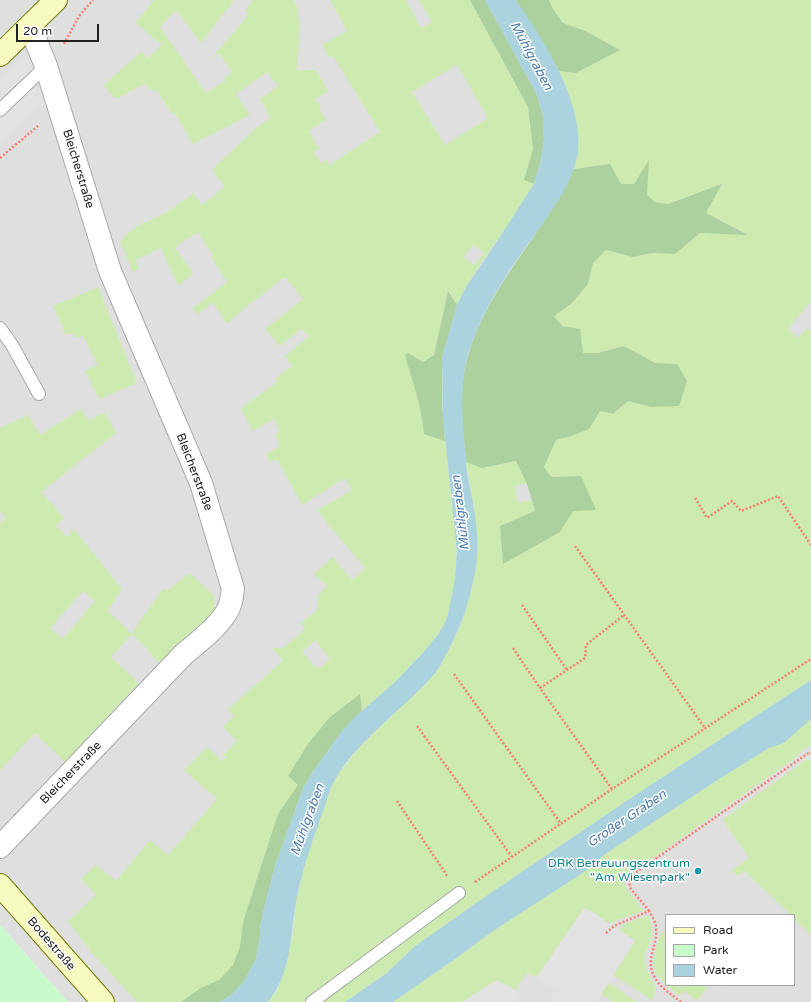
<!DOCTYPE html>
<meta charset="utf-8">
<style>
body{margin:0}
#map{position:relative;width:811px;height:1002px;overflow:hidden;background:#f2efe9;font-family:"Varela Round",sans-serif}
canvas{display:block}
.legend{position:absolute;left:665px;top:914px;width:130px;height:72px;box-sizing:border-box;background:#fff;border:1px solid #a7a7a7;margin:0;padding:5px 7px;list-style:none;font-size:12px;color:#222}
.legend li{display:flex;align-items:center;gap:8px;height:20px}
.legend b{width:20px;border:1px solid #a7a7a7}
.scale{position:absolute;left:16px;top:24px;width:83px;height:18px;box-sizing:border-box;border:2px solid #222;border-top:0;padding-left:5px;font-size:12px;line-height:14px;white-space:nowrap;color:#222;-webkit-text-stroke:3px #fff;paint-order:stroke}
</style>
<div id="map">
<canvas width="811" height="1002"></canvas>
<ul class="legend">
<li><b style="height:5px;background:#f7fabf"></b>Road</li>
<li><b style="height:11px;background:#c8facc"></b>Park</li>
<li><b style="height:11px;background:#aad3df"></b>Water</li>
</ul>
<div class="scale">20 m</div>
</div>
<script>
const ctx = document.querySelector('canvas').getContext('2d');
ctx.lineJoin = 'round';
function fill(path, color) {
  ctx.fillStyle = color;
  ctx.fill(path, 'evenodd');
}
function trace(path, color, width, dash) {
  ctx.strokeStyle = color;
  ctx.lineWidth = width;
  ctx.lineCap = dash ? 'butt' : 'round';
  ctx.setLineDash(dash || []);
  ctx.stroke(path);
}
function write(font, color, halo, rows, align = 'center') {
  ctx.font = font + ' "Varela Round",sans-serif';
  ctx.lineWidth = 3;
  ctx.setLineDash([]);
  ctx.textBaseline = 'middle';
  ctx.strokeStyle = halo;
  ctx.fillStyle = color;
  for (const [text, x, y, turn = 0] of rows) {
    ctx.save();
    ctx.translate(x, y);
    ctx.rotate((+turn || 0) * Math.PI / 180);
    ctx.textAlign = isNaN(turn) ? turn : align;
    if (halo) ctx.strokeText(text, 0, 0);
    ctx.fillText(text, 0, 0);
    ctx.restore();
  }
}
fill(new Path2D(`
 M0 0H811V1002H68L0 925ZM666 915H794V985H666Z`), '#e0dfdf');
fill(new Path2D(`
 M154 0H234L201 43 176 10 160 27 206 93 226 80 224 78 232 72 219 53 211 59 249 14 245 11 253 1 251 0H294C304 22 298 46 297 70H316L328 91 316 99 321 108 319 109 326 120 309 131 319 149 314 152 321 163 326 159 329 165 380 132 333 56 329 57 322 45 347 31 330 0H406L421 28 432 22 419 0H470L528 107 533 149 524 180 534 184C512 226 477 261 457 305L448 291 434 355 423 362 408 353V366L420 406 424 434 445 441 457 551 455 579 448 615 444 625 433 642 395 682 362 711 360 694 329 718 297 761 303 788 275 866 220 1002H137L91 952 68 921 96 895 81 879 96 865 116 881 150 840 168 855 217 799 184 770 207 747 222 761 226 758 223 755 237 741 223 727 234 716 228 709 283 661 272 648H283L305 629 301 623 317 610 318 596 327 586 314 574 333 557 352 580 365 568 325 521 318 510 352 490 345 478 302 505 277 459 270 462 266 454 280 446 275 435 280 431 274 419 253 431 241 409 277 382 275 379 292 366 285 356 309 336 301 329 280 346 265 329 303 299 285 277 246 307 227 324 213 302 197 315 193 308 227 282 211 257 213 255 198 232 175 247 193 273 182 283 178 285 161 248 136 260 139 269 133 272 120 241C136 224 145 223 165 213 175 208 184 200 193 193L202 205 225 187 212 170 256 128 270 118 260 99 278 86 267 72 236 94 250 115 193 144C186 134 182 123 174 113L172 114 158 92 151 90 145 84 116 99 103 86 142 51 147 59 162 45 135 23ZM457 65 488 118 445 145 412 92ZM473 245 484 253 474 265 464 257ZM315 640 330 659 318 669 302 652Z
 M543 0H811V301L788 329 798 338 807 329 809 330 811 328V680L628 800 479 901 414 947 387 973 345 1002H268L278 988 287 962 293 931 297 898 302 875 312 840 334 780 357 750 425 683 440 666 459 629 466 610 476 568 474 507 466 462 483 468 516 461 527 483 515 486 518 503 531 500 535 511 500 526 503 564 560 532 581 476 551 477 544 467 556 440 572 436 600 411 613 414 628 401 651 407 677 364 655 363 624 346 598 353H583L554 316 571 304 588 284 593 263 606 250 633 257 652 253 675 254 700 233 747 234 706 213 722 184 668 204 655 202 647 195 639 177 634 184H621L610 164 574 169C575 163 577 157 578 151 580 123 569 96 559 71L576 73 620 50 585 31 563 23Z
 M98 287 137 383 99 399 85 371 98 365 83 336 75 338 73 333 66 335 53 306Z
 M81 409 89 421 105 412 116 433 41 492 64 518 56 526 67 537 74 529 122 589 108 611 132 634 144 615 164 588 167 591 190 573 214 596V606L216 609 202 625 160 665 146 648 132 634 111 657 139 683 65 762 35 733 0 770V523L6 518 0 511V428L28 415 40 435ZM83 591 95 601 63 639 50 628Z
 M811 719V746L803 750 794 759 623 879 626 888 644 911 609 923 585 908 536 978 527 972 516 990 497 980 462 1002H393L455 959 493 931 584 872 605 854 722 777 769 748 784 742Z
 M807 759 811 761V935L794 919V915H791L744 871 738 876 732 870 749 858 726 825 723 819Z
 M648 915C651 921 653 929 652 936 650 945 643 953 645 963 646 972 653 980 656 989L652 1000 613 975 635 941 620 930 624 924Z
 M666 930V985C651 971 651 964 657 945 659 938 660 934 666 930Z
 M609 983 637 1002H613L601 994Z
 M666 985H676L679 988 683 985H703L707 988 697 1001 684 991 679 996Z`), '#cdebb0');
fill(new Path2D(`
 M470 0H485L537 95 543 116 544 140 541 160 534 184 524 180 533 149 528 107Z
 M516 0H549L553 9 563 23 585 31 620 50 576 73 559 71Z
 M649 160 647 195 655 202 668 204 722 184 706 213 748 235 700 233 675 254 652 253 633 257 606 250 593 263 588 284 571 304 554 316 562 326 580 329 583 353H598L624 346 655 363 677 364 687 381 679 406 651 407 628 401 613 414 600 411 589 429 572 436 556 440 544 467 551 477 581 476 596 510 573 511 560 532 503 564 500 526 535 511 527 484 516 461 482 468 466 462C464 435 459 407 463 380 473 308 525 256 560 196 565 188 569 178 574 169L610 164 621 184H634Z
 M448 291 457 305 442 358V402L445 441 424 434C422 407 412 381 405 355L408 353 423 362 434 355Z
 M360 694 362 711 343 730 314 770 303 788 275 866 262 917 260 928V937L256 959 244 981 233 994 220 1002H181L201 988 219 980 233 965 240 947 243 922 278 814 298 785 288 776 308 744 329 718Z`), '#add19e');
fill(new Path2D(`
 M0 925 68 1002H0Z`), '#c8facc');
fill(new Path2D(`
 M27 55 45 103 0 145V81Z
 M585 907 635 941 596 1002H551L549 1001 556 990 536 978Z
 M497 980 522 994 516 1002H462Z`), '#e2e2e2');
fill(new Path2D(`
 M485 0H516C543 39 584 102 578 152 573 188 539 228 518 258 498 287 480 317 469 351 460 381 462 409 464 440 465 451 466 462 467 473 473 504 481 535 476 567 471 597 462 624 448 651 445 655 443 661 440 666 428 684 402 706 386 721 367 739 347 757 335 780 329 789 327 801 323 811 313 839 303 867 297 896 289 936 294 967 268 1002H220L233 994 244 981 256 959 260 937V928L262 917 275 866 303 788 314 770 343 730 354 718 395 682 423 653 439 633 444 625 448 615 455 579 457 551 443 418 442 358 457 305 466 287 494 246 534 184 541 160 544 140 543 116 537 95Z
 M811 680V719L784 743 769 748 722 777 605 854 584 872 493 931 455 959 393 1002H345L387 973 414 947 479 901 628 800Z`), '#aad3df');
const service = new Path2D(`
 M0 110 46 66
 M0 328 12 345 39 394
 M312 1002 459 893`);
const minor = new Path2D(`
 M0 847 184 654C198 642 216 629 226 613 231 606 232 597 233 589L201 483 110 271 46 66 35 39 27 29`);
const secondary = new Path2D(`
 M0 55 56 0
 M0 885 103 1002`);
trace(service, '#a9a9a9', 14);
trace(minor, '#a9a9a9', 24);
trace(secondary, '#707d05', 24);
trace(new Path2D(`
 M64 44 79 16 93 0
 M0 158 38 126
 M695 498 707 518 732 501 741 511 778 496 811 545
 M575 546 705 728
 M522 605 567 670
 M513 648 540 688
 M454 674 561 824
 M417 726 512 857
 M612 789 540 688 585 658 586 645 624 615
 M397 801 448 877
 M475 882 612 789 811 659
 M649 911 631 889 629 882 632 875 810 752 811 753
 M606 933 614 926 649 911C652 916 656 922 656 928 658 946 645 958 654 976 659 987 671 994 681 1002`), '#fa8072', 2.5, [2, 2]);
trace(service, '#fff', 12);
trace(minor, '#fff', 22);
trace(secondary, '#f7fabf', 22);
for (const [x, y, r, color] of [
 [698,871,4,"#0f9aa8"]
]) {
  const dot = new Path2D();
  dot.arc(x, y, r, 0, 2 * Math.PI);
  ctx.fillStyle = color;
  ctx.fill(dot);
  trace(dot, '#fff', 1.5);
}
write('12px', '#222', '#fff', [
 ["Bleicherstraße",78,169,73],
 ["Bleicherstraße",194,472,69],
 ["Bleicherstraße",71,773,-46],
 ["Bodestraße",51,944,49]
]);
write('12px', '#0d838f', '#fff', [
 ["DRK Betreuungszentrum",690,864],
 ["\"Am Wiesenpark\"",690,878]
], 'right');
write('italic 13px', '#4a7aab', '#fff', [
 ["Mühlgraben",531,56,62],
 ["Mühlgraben",461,513,-97],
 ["Großer Graben",627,819,-34],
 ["Mühlgraben",308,820,-70]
]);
</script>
